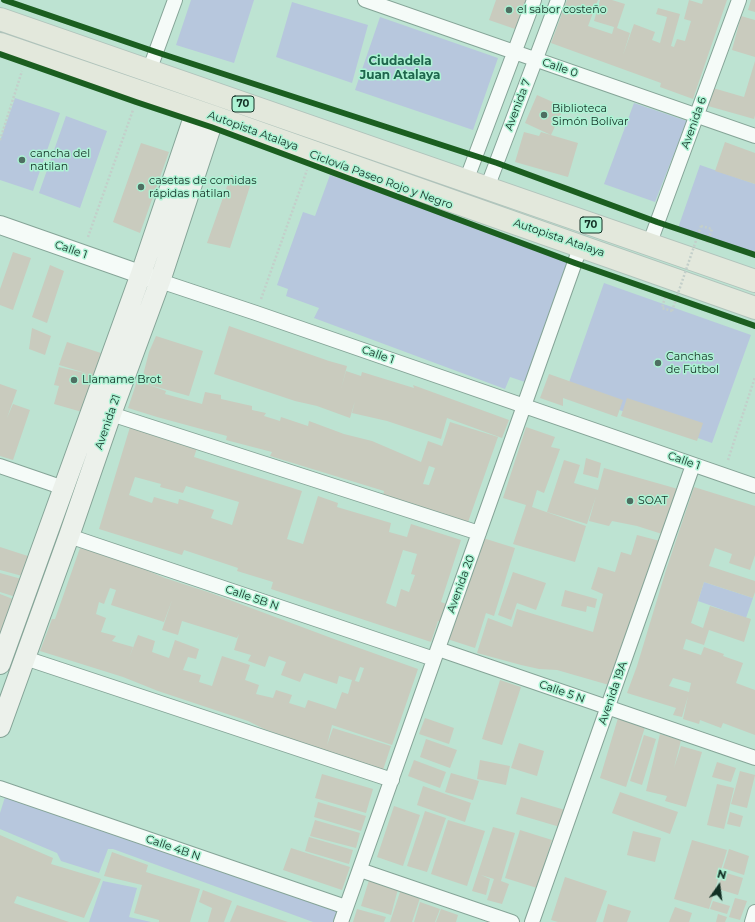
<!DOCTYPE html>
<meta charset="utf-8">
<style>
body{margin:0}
#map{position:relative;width:755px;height:922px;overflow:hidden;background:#bde3d2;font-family:Montserrat,sans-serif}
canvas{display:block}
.north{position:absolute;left:699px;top:866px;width:40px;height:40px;-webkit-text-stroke:3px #adf3d4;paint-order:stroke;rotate:14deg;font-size:11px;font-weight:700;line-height:16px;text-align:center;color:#133025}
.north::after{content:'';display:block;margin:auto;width:14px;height:18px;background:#133025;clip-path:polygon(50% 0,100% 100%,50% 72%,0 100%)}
</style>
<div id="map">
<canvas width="755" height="922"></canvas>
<div class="north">N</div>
</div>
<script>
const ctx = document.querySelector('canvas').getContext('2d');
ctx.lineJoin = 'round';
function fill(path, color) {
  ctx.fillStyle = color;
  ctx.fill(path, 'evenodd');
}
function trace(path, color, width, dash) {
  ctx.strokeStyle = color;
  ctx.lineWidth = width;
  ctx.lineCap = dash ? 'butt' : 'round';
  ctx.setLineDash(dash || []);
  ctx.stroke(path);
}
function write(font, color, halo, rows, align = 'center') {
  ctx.font = font + ' Montserrat,sans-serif';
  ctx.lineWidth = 3;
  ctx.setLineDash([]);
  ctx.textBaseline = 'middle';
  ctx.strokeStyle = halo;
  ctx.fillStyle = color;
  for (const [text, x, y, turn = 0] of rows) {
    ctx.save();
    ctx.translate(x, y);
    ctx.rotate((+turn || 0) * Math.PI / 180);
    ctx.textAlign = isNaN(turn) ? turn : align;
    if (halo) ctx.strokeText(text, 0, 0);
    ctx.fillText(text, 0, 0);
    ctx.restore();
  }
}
fill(new Path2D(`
 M191 0H254L234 63 176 45Z
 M292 2 368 25 352 83 276 57Z
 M380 17 498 58 473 130 355 90Z
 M15 98 60 113 33 191 0 180V141Z
 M634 103 687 121 655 202 604 184Z
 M66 116 107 131 80 208 39 193Z
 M700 165 755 184V255L678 228Z
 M330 175 575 263 528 383 510 377 505 389 314 318 319 308 286 296 288 289 277 285 303 212 315 216Z
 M604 283 751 335 712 443 566 391Z
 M704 582 753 598 746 618 698 601Z
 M5 797 337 910 333 922H313L113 849H108L99 873 61 861 57 853 0 829V813Z
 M103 881 137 888 129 917 151 922H89Z`), '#b7c7dd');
fill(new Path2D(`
 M496 0H529L518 30 489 20Z
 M567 0H598L588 26 612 34 614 27 594 21 600 0H612L625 4 617 28 630 33 623 55 634 24 655 32 652 40 660 43 667 17 656 14 658 8 680 14 671 46 674 47 677 39 685 41 691 21 684 19 689 0 702 4 703 0H727L693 99 660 87 661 83 551 43Z
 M751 0H755V12L748 10Z
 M741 16 755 20V57L732 50Z
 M755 61V115L754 119 708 106 713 88 744 97Z
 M537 95 564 107 551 135 578 143 568 177 515 162 524 132 539 136 541 132 551 135 525 123Z
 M725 142 755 153V184L715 171Z
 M141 143 169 152 140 233 113 222Z
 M231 175 251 183 230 248 207 243Z
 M13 252 31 258 13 310 0 305V289Z
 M50 265 64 271 47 323 32 317Z
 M229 326 329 361 347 366 341 389 346 371 361 376 362 372 414 388 413 385 509 420 502 438 447 418 441 439 387 421 352 413 355 401 350 418 317 406 295 401 214 374Z
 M32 328 51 336 45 355 29 349Z
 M156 336 203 351 189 396 146 384 166 391 165 394 202 404 205 392 221 395V399L252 406V410L266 413 264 416 280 421 281 417 308 426 309 421 344 434 372 441 421 462 428 441 442 446 450 422 498 437 467 525 383 496 384 491 270 456 272 452 226 440 227 436 157 417 128 408 137 381 141 383 149 352ZM429 466 435 468 429 485 423 484Z
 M67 342 101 353 82 412 54 404 59 386 54 385 59 367 89 374 59 365Z
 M549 374 623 400 617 417 563 398V406L540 398Z
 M0 384 17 390 7 418 13 404 30 410 13 460 0 456Z
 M627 398 703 423 697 441 621 416Z
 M130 427 197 448 194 457 302 491 287 539 303 544 318 496 338 503 337 507 391 523 389 532 407 537 411 524 461 540 441 602 452 606 446 624 438 621 431 642 271 589 273 582 237 571 238 568 184 550 182 555 99 529ZM135 477 161 484 160 487 183 493 186 486 239 502 232 525 211 518 214 510 179 499 178 504 154 497 152 503 129 495ZM403 550 417 554 411 574 415 575 409 592 401 589 396 607 386 603Z
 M526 427 555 437 551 447 560 449 544 493 537 490 532 507 586 526 575 562 513 544 526 505 503 498Z
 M586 458 601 463 598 478 583 474Z
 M564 460 580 465 574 483 598 490 604 468 678 489 662 534 637 526 612 521 609 526 589 521 596 496 587 524 547 512Z
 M694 487 755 506V555L750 570 729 563 732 554 715 548 709 566 755 581V592L753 598 704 582 691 623 703 628 710 606 751 619 744 642 709 630 704 645 686 639 683 649 701 655 704 647 724 654 723 656 743 663 736 683 755 690V735L723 723 721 728 700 720 699 724 683 719 688 696 682 717 673 715 676 708 627 693 637 666 666 570ZM673 678 691 683 689 692 669 686Z
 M637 535 660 541 637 603 632 622 626 635 609 685 557 670 539 669 521 665 477 653 488 618 512 627 517 609 593 632 603 594 591 589 598 567 615 572 621 552 631 555Z
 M483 538 515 548 494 616 486 613 475 648 444 638Z
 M0 547 31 557 26 577 0 570Z
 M80 548 125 561 165 578 211 593 334 639 418 669 392 745 332 725 327 745 333 728 391 746 383 770 310 746 264 729 248 721 158 691 123 677 40 651 52 619H55ZM110 588 116 590 111 605 164 622 172 600 162 630 178 635 182 621 237 638 239 634 234 650 251 655 248 661 265 667 269 656 286 662 281 675 300 682 304 673 337 684 339 676 352 680 348 694 342 692 336 709 308 700 305 708 289 703 292 695 276 690 273 698 256 694 259 685 245 680 250 665 222 656 212 686 199 682 201 675 183 670 188 657 196 659 199 649 175 640 169 658 152 652 155 641 138 635 129 658 133 647 112 641 116 636 101 632 106 618 96 614 99 602 104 604ZM360 667 364 668 359 682 355 681Z
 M513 572 546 583 536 610 517 603 511 620 498 615Z
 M0 573 25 580 19 598 0 592Z
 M565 590 597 599 595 608 587 606 586 612 561 606Z
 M0 594 18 601 0 649Z
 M500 680 521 687 502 745 482 739Z
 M425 718 454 728 449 744 419 734Z
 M618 718 645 727 626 787 600 778Z
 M660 734 681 740 674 768 681 746 702 752 686 807 665 801 667 796 646 791Z
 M644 735 656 739 642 785 630 781Z
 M426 739 457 750 450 768 420 757Z
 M519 743 544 751 537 776 511 768Z
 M414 760 446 772 440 788 408 776Z
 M480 760 510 766 506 785 477 779Z
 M717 762 736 768 731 782 712 777Z
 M740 771 755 775 747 808 731 804Z
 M451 773 479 781 473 800 445 792Z
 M322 774 373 789 366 813 315 798Z
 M717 784 734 788 724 829 707 825Z
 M423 786 471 803 465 822 417 805Z
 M620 792 678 812 670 834 612 813Z
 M521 797 565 810 560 827 516 814Z
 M318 802 366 816 361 831 314 817Z
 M394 806 420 815 403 866 377 857Z
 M425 811 446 818 427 872 407 866Z
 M730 812 743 816 740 827 727 824Z
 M315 820 360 833 356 848 310 836Z
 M448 820 485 831 467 886 431 874Z
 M493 827 515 833 501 881 509 884 502 904 487 900 494 879 481 875 490 879 486 895 472 891Z
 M520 830 552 840 537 888 505 878Z
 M633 831 661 838 655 862 627 855Z
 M0 835 53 858 51 864 101 879 84 918 17 896 14 903 69 922H0Z
 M309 837 353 850 349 864 305 851Z
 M692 840 727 850 709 909 674 899Z
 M291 848 350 867 342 890 283 870Z
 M729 849 749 856 744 875 723 868Z
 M112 852 148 865 146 872 200 889 190 922H159V920L134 913 142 885 104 876Z
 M723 872 743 878 738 895 718 889Z
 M565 877 607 891 596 922H558L551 920Z
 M369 880 398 889 391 915 361 906Z
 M401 889 421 895 412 922H390Z
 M203 890 232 901 224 922H208L212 908 199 902Z
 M735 898 747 901 740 920 729 917Z
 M713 901 730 906 727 914 710 909Z
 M420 902 440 909 435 922H414Z
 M608 904 631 911 627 922H603Z
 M237 905 288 922H230Z
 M675 907 692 913 689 922H669Z
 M357 909 386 917 384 922H353Z
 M441 909 458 915 456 922H436Z
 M718 914 727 917 725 922H716Z`), '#c9cbbe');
const minor = new Path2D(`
 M365 0 755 136
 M149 71 175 0
 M466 181 534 0
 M487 188 558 0
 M649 245 739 0
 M160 281 256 313 755 486
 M111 414 479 533
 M0 466 64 488
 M69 536 434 659
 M438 649 755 758
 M25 658 392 780
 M0 788 346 907
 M360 870 512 922
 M341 922 581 245
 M532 922 693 465
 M752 922 755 912`);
const tertiary = new Path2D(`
 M0 225 154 279`);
const secondary = new Path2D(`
 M0 664 141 274 196 111
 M0 727 69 536 111 414 160 281 214 117`);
const primary = new Path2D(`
 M0 19 755 281
 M0 44 214 117 755 308`);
trace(minor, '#85a497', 16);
trace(tertiary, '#85a497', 20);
trace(secondary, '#85a497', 22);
trace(primary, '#b0c3bb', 24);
trace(new Path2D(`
 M0 140 22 71
 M701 226 712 229 707 243
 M88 237 133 110
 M665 297 662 308 672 311
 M261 299 307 170
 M728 460 755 377`), '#c3cfca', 2.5, [2, 2]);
trace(minor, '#f5fbf8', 14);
trace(tertiary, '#f5fbf8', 18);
trace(secondary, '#ecf1eb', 20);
trace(primary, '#e3e8dc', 22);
trace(new Path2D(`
 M672 311 701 226`), '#c3cfca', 2.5, [2, 2]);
trace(new Path2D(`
 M4 0 156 52 497 163 657 222 755 255
 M0 54 136 102 211 127 575 263 755 326`), '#1b5e20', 6);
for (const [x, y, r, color] of [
 [509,10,4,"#4e6f62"],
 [544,115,4,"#4e6f62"],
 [22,160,4,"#4e6f62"],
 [141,187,4,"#4e6f62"],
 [658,363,4,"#4e6f62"],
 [74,380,4,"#4e6f62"],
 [630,501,4,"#4e6f62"]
]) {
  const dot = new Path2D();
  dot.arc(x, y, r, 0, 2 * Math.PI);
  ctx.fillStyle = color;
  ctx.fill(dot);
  trace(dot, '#adf3d4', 1.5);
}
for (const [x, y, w] of [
 [243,104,22],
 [591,225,22]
]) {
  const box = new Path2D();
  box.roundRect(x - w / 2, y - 8, w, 16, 3);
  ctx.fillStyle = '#adf3d4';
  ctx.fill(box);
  trace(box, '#133025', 1);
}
write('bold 10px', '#133025', null, [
 ["70",243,104],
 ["70",591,225]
]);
write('11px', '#133025', '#adf3d4', [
 ["el sabor costeño",517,10],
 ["Biblioteca",552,109],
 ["Simón Bolívar",552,122],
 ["cancha del",30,154],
 ["natilan",30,167],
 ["casetas de comidas",149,181],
 ["rápidas natilan",149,194],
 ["Canchas",666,357],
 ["de Fútbol",666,370],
 ["Llamame Brot",82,380],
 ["SOAT",638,501]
], 'left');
write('11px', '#133025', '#adf3d4', [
 ["Calle 0",560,68,19],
 ["Avenida 7",518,105,-69],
 ["Avenida 6",694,123,-70],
 ["Autopista Atalaya",253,131,20],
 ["Ciclovía Paseo Rojo y Negro",381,180,20],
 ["Autopista Atalaya",559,238,19],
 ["Calle 1",71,250,19],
 ["Calle 1",378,355,19],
 ["Avenida 21",108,422,-71],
 ["Calle 1",684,461,19],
 ["Avenida 20",461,584,-70],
 ["Calle 5B N",252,598,19],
 ["Calle 5 N",562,692,19],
 ["Avenida 19A",613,693,-71],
 ["Calle 4B N",173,848,19]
]);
write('bold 12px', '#1f664d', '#adf3d4', [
 ["Ciudadela",400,61],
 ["Juan Atalaya",400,75]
]);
</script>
